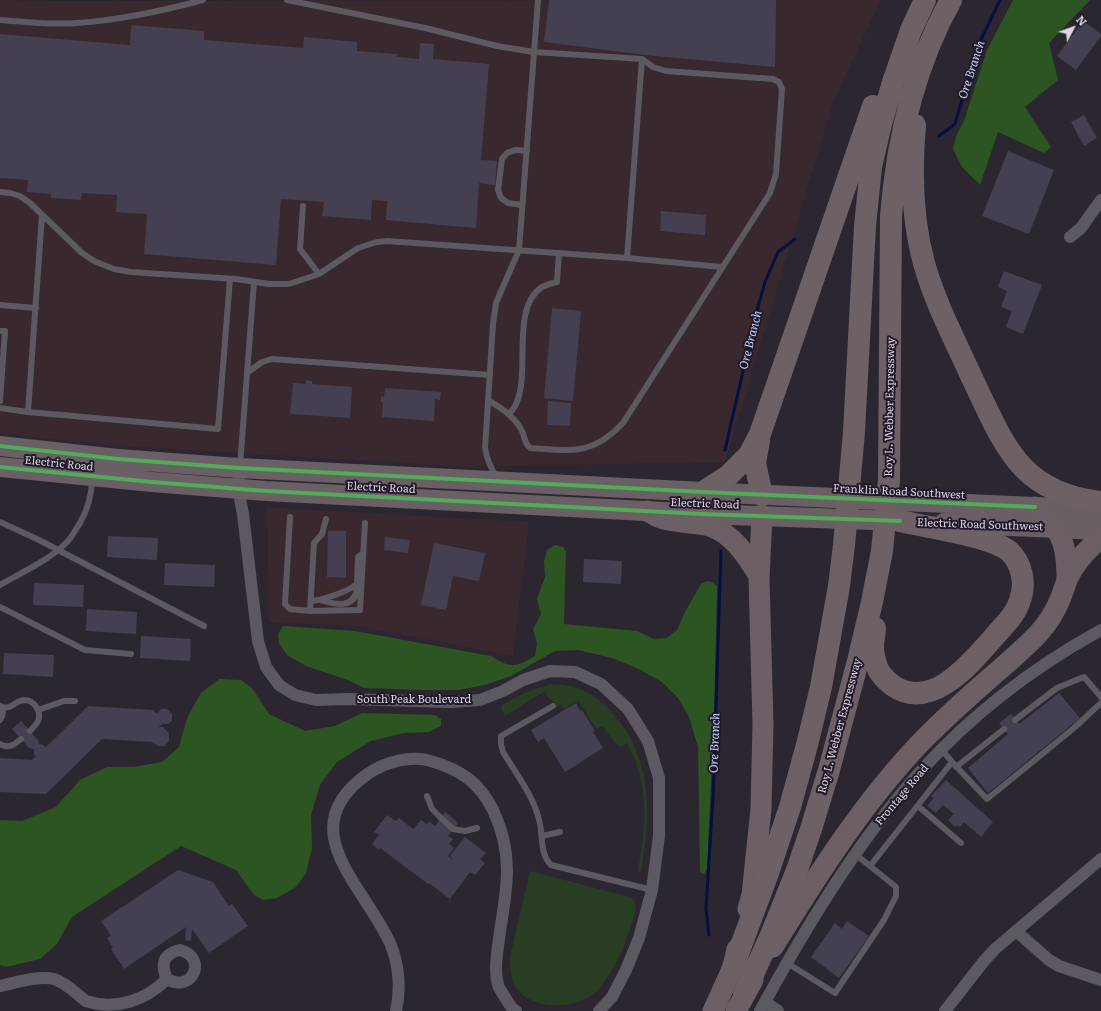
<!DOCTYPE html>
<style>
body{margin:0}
#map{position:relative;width:1101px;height:1011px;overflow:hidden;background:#2b2630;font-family:Literata,serif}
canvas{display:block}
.north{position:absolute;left:1053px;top:8px;width:40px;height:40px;-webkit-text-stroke:3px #211929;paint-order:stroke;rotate:49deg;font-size:11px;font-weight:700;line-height:16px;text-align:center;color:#dbd6e1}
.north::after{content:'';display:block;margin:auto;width:14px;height:18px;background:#dbd6e1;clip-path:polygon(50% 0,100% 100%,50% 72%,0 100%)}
</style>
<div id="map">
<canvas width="1101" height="1011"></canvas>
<div class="north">N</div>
</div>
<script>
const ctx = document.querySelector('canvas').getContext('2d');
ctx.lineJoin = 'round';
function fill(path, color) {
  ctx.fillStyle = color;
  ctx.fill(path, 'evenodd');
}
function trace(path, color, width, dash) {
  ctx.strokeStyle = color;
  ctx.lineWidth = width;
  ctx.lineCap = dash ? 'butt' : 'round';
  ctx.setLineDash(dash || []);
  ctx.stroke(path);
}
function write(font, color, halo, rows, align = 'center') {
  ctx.font = font + ' Literata,serif';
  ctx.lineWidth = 4;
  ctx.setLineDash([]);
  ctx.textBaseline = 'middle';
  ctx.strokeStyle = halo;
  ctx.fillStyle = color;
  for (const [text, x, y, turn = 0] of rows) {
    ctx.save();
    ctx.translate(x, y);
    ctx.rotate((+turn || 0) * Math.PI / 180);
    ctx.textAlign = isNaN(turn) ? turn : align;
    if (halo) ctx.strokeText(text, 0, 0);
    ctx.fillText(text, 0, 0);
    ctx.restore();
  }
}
fill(new Path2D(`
 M0 0 54 1 881 0 833 102 725 462 468 467 107 445 0 434Z
 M267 507 529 522 513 656 357 626 269 622Z`), '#39282d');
fill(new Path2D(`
 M552 684C580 685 596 694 615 716 654 762 650 816 641 872L638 871C646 826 650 785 627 743L621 747 616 744 602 726 596 729 578 700 564 709 561 705 557 707 552 699 550 700 545 691 505 716 501 709 502 705C518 696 533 688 552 684Z
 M530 871 630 897C635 900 636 903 636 909 632 922 628 936 623 949 616 964 606 981 595 993 573 1011 528 1011 514 984 510 975 510 966 510 957Z`), '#283d22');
fill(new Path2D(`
 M1013 0H1090L1049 43 1058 80 1025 107 1051 147 1044 153 998 132 980 185 962 167 953 149 956 136 964 121 987 50Z
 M555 545 563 547 566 552 564 624 637 631 654 639 667 638 677 630 685 612 701 584 707 581 712 582 717 586 714 717 707 869 704 874 701 873 700 871 698 747 689 717 678 698 662 682 639 669 612 658 578 650 555 651 511 676 485 685 459 690H423L364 688 348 680 306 666 287 655 279 643 278 634 283 626 355 631 491 656C510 668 515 668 535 656L537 643 533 629 541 614 537 599 545 577 544 561 547 550Z
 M219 679 241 680 252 688 269 714 305 731 335 726 362 713 435 715 441 719V726L429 732 404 733 371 741 337 762 320 785 311 815 312 848 306 873 296 887 277 898 263 900 254 895 236 870 181 846 72 917 57 944 40 959 6 967 0 965V820L22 821 56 807 80 780 107 767H133L162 762 179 747 187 718 201 693Z`), '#2d5522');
trace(new Path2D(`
 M939 136 955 124 978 46 1000 0
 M725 450 756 314 765 282 778 252 795 239
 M709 935 706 908 713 797 721 551`), '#051042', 3);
fill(new Path2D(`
 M549 0H776L775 67 645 55 544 42Z
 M1083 21 1101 34V36L1076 70 1057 56Z
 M131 25 204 31V40L303 48 304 37 357 42V51L397 54 396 57 419 59 420 43 434 44 433 59 489 64 481 160 497 161 495 185 479 183 476 228 386 220 387 201 372 200 371 220 322 216 324 202 281 199 276 265 144 254 147 214 116 212 117 195 82 193 81 200 51 198V194L27 192 28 180 0 178V34L130 45Z
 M1084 115 1097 138 1084 146 1071 122Z
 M1008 151 1054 170 1029 234 982 216Z
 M661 211 706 215 705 235 660 231Z
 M1004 271 1042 285 1023 334 1006 327 1012 311 1001 307 1007 291 998 287Z
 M552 308 581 311 573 401 544 398Z
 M306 380 312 381V384L352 387 350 418 290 414 293 383 306 384Z
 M385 388 441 392 440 400 435 399 434 421 382 417 383 402H381V396L384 397Z
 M548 401 571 403 570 426 547 425Z
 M328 531H346V578L327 577Z
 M108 536 158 538 157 560 107 557Z
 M385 537 410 540 408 553 384 550Z
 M434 543 485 553 479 581 453 576 446 610 421 605Z
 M584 559 622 561 621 584 583 582Z
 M165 563 215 565 214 587 164 585Z
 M34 583 84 585 83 607 33 605Z
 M87 609 137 612 136 634 86 631Z
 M141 636 191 639 190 661 140 658Z
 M4 653 54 655 53 677 3 674Z
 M1059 693 1080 718 988 793 968 768 1008 734 999 723 1011 714 1019 724Z
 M576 703 580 711 582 710 595 731 593 732 603 748 565 772 544 738 538 742 531 730Z
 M88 706 154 710V712L158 713 161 709H167L172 714V721L168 724H163L158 727H163L169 733V741L165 746H158L152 742 102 739 46 794 0 792V758L32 760 36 756 34 754V749L29 748 12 729 21 721 38 740 39 744 43 745 46 747Z
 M946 780 993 822 981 837 964 822 960 827 957 825 955 827 948 820 954 814 943 805 936 813 927 806 934 798 931 796Z
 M445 812 458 823 448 836 453 839 449 844 454 848 448 856 454 861 450 856 465 837 486 853 480 859 485 863 475 875 470 872 450 899 429 883 428 884 380 848 379 850 372 844 379 835 374 832 387 815 396 821 399 818 413 829 421 820 427 824 429 821 435 826Z
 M178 870 213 882 229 906 232 904 248 926 209 953 192 929 191 941 185 940 186 927 124 969 111 949 113 948 107 938 111 936 101 921Z
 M847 921 869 936 839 978 811 957 835 923 842 929Z`), '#444052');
trace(new Path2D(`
 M287 0 425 28 497 46 534 52 642 59 653 67 666 71 773 79 779 82 782 89 776 174 770 193 623 423C591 457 571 450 530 448 524 443 525 437 522 431 515 417 502 408 489 401
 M0 20C25 22 51 25 77 23 119 20 162 11 203 0
 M0 192 10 193 20 196 30 203 82 253 94 261 114 269 131 272 236 279 269 284H289L319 274 358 248 377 242 387 241 627 258 722 267
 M522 205 508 203 501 198 498 190 502 159 507 153 515 150 527 151
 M303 206 300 249 319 274
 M42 215 28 412 218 429 230 279
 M627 258 642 59
 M0 305 36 308
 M0 331H5L0 401
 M247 373 262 362 272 359 490 375
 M0 408 28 412
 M509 414C511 411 515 408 516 404 531 373 510 308 542 287 546 285 552 283 557 282L559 253
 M240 466 254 282
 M497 477C490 468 487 459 485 448L493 324 496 303 519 250 538 0
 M290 517 285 604 290 609 310 611
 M326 519 322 534 314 543 310 611 360 610 365 523
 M0 522 39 540 204 626
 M0 585C22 572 48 561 66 543 72 538 75 530 80 523 88 509 92 494 92 478
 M320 600C336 605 356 609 357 587
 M311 601C323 600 347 592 357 584L358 557 363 553
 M0 607 85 650 131 654
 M0 706C13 711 13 701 24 700 34 700 42 711 38 721 36 725 33 728 30 731
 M0 706C4 711 4 715 0 720
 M553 706 501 736V744L503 752C517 775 535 798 540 824 543 838 540 854 551 865L652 890
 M38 710 64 701H75
 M1015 720 1057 688 1084 677 1101 697
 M0 744C8 749 14 745 21 739
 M942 750 952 762 987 799 1074 728 1101 703
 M956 767 1004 729
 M427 796 432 809 441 818 453 829 465 831 477 828
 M918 806 961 843
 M542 836 560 832
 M855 854 870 866 952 762
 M787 963 835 993 884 920 896 896V887L870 866`), '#5d5960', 6);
trace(new Path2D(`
 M1070 237 1081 228 1101 200
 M239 468 238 489 243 514 258 641 266 667 279 685 295 695 316 700 346 699 450 702 480 700 503 691 523 680 550 671 575 672 601 684 628 709 648 741 659 778V836L652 890 639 938 626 970 612 997 599 1011
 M1016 931 1049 960 1059 966 1101 980
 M180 950C208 957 193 994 167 979 161 965 162 954 180 950Z
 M0 986C15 983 39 975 54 979 67 983 76 994 86 1001 116 1011 146 1000 167 979
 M765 1002 778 1011
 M396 1011C401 989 399 964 390 943 364 885 289 828 369 773 386 762 410 755 431 761 461 770 479 782 493 810 502 829 507 849 507 870 507 893 502 916 499 939 497 954 494 970 498 985 500 990 504 995 506 999 509 1004 511 1008 516 1011
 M760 1011C806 927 855 845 919 773 970 716 1034 667 1101 630
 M945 1011 984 961 995 949 1101 859`), '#5d5960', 12);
trace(new Path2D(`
 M0 446 118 459 239 468 703 492 1101 510
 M0 467 152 482 266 491 702 514 900 521
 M944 523 1101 530`), '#6a5f65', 20);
trace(new Path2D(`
 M1035 507C1062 531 1067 543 1067 579
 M647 511C651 513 654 515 658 517 671 523 695 522 710 526 733 534 747 556 759 576
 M748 909 752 895 761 809 763 724 759 579 762 515
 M773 947C818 874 864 801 924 739 945 718 967 698 990 678 1007 663 1024 649 1039 633 1048 623 1056 610 1061 597 1063 592 1065 586 1067 580 1074 564 1087 549 1101 538
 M713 1011 733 967 737 949
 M736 1011 753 980`), '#6c6066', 21);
trace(new Path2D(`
 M915 125C911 170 912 219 924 263 935 303 955 340 972 378 1004 444 1019 493 1101 502
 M759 441 755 463 762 495
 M703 492 728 476 749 455 760 434 873 106
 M875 628C875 634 873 640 873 646 873 653 875 661 877 667 880 675 886 680 892 685 931 713 971 663 994 637 1003 626 1016 615 1020 600 1026 584 1022 564 1010 552 993 536 925 527 900 521
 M733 967 767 876 790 807 807 745 821 687 839 586 844 545 854 432 865 226 871 167 881 124 893 82 911 30 925 0
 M744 994 771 935 797 870 811 829 829 770 858 661 872 602 882 551 889 480 891 216C897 141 914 66 951 0`), '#6d6166', 22);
trace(new Path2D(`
 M0 446 118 459 239 468 703 492 1035 507
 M0 467 152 482 266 491 702 514 900 521`), '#51ab58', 4);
write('11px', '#dbd6e1', '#211929', [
 ["Roy L. Webber Expressway",890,407,-89],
 ["Electric Road",59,464,6],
 ["Electric Road",381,488,3],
 ["Franklin Road Southwest",899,492,3],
 ["Electric Road",705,504,2],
 ["Electric Road Southwest",980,525,2],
 ["South Peak Boulevard",414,700],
 ["Roy L. Webber Expressway",840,726,-75],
 ["Frontage Road",902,795,-50]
]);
write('italic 12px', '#bfd1f5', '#211929', [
 ["Ore Branch",972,70,-72],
 ["Ore Branch",751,340,-76],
 ["Ore Branch",715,743,-88]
]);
</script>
